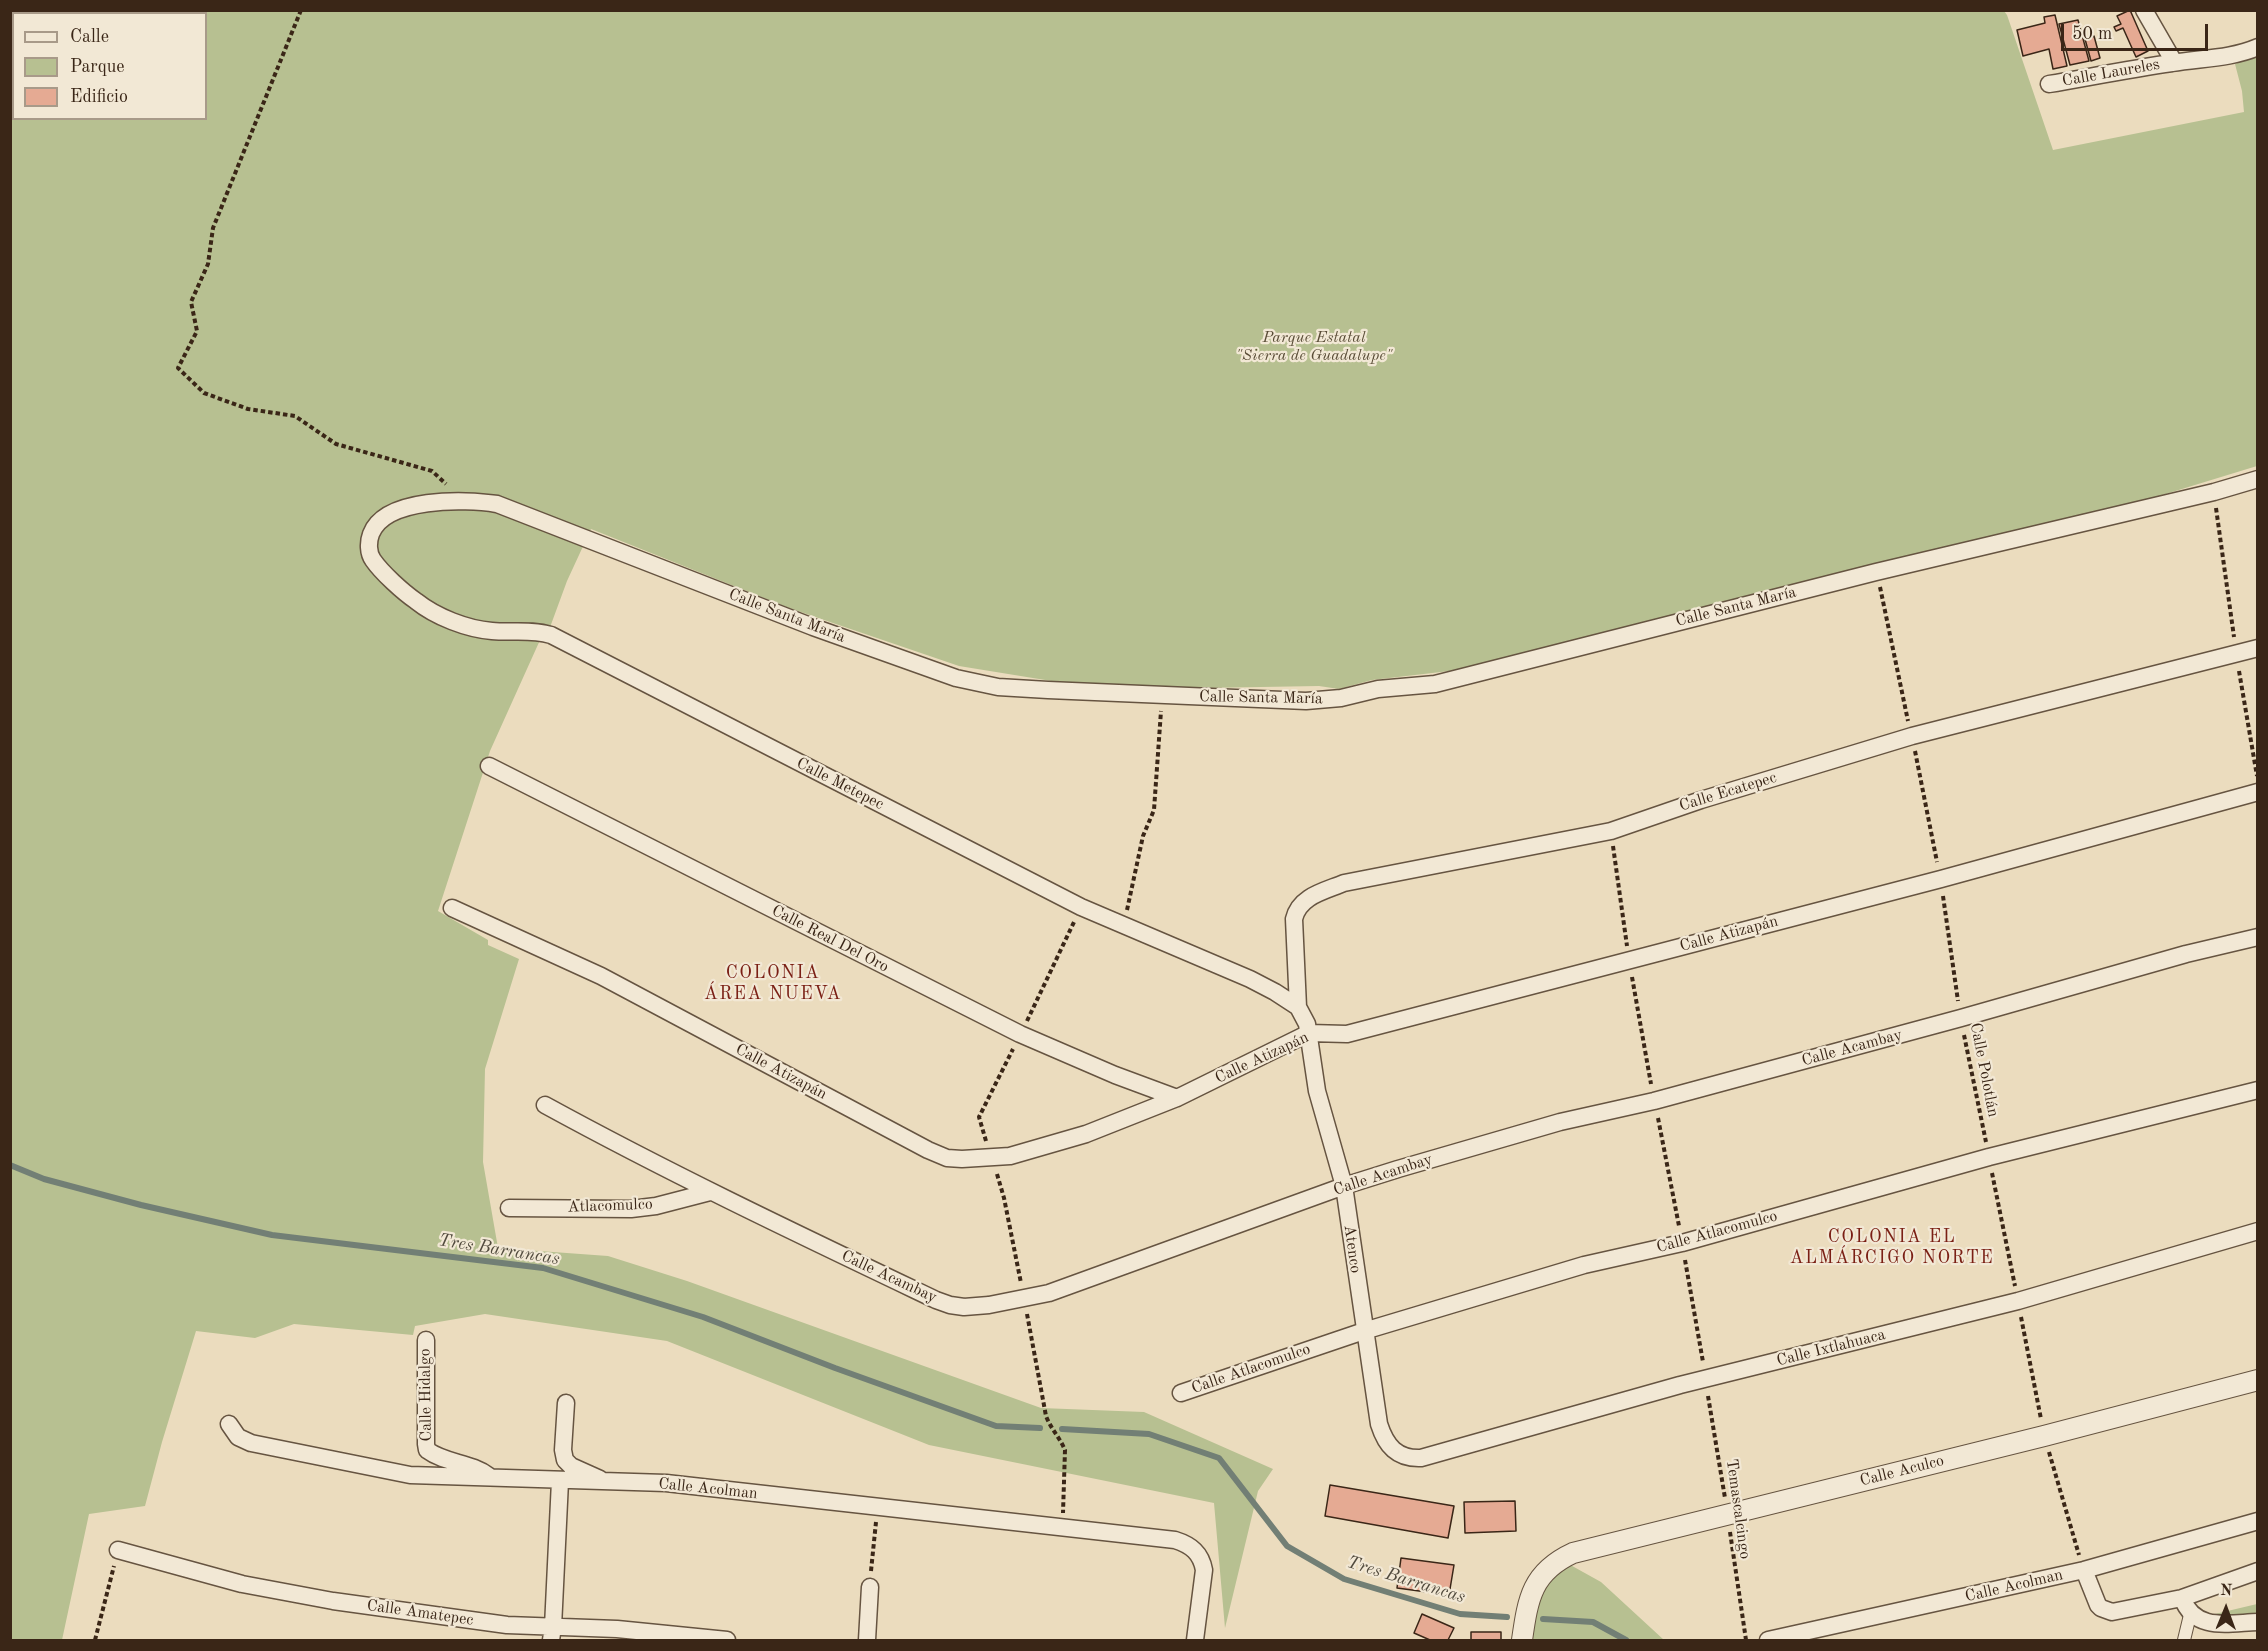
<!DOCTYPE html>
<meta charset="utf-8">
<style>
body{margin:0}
#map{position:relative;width:2268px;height:1651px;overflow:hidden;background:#ebdcbe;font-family:"Old Standard TT",serif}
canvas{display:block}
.frame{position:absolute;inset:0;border:12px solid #3a2617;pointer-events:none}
.legend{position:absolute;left:12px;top:12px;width:195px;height:108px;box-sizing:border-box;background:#f2e8d5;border:2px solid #a89a89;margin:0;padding:8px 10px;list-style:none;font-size:18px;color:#3a2617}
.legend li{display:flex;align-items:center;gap:12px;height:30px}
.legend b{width:30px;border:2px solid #a89a89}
.north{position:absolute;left:2196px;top:1579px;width:60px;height:60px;-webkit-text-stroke:4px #f2e8d5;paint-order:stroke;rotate:1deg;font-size:16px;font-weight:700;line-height:24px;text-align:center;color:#3a2617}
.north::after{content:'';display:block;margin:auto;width:21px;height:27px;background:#3a2617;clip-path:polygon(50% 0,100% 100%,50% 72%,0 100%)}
.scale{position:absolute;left:2061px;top:24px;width:147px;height:27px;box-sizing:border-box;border:3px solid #3a2617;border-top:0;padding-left:8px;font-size:18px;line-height:21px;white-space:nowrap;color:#3a2617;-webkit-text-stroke:4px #f2e8d5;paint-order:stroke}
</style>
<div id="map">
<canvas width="2268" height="1651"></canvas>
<div class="frame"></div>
<ul class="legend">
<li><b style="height:8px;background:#f2e8d5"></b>Calle</li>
<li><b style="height:16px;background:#b7c091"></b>Parque</li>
<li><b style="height:16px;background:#e5aa93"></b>Edificio</li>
</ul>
<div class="north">N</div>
<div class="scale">50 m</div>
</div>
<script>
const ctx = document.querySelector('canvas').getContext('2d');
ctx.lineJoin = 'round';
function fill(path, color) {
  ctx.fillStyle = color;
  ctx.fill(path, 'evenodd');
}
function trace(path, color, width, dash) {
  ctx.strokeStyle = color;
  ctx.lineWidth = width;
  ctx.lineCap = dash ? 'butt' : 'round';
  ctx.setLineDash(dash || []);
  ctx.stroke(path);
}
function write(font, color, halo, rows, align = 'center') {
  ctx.font = font + ' "Old Standard TT",serif';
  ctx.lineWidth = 4.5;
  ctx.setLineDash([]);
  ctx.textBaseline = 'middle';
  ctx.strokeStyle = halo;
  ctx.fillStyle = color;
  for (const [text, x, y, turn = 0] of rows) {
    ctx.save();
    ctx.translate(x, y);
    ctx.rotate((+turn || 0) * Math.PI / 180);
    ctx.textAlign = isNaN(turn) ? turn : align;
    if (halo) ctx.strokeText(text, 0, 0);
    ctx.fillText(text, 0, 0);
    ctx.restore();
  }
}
fill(new Path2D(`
 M11 11H2004L2007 15 2053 150 2244 112 2242 91 2235 64 2257 55V466L2110 511 1501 665 1372 680 1339 689 1319 686 1202 688 1076 685 959 666 789 608 591 529 567 581 549 630 545 629 490 751 438 911 488 940V945L519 959 485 1069 483 1162 498 1248 608 1256 687 1281 1041 1408 1144 1412 1273 1469 1258 1491 1225 1628 1214 1503 929 1445 667 1341 485 1314 415 1326 413 1335 294 1324 255 1338 196 1331 162 1442 145 1506 89 1514 62 1640H11ZM14 14H206V118H14Z
 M1556 1557 1601 1582 1664 1640H1523Z
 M2257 1604V1622L2198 1618Z`), '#b7c091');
trace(new Path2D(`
 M10 1165 44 1179 141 1205 272 1235 543 1268 703 1317 835 1368 996 1426 1040 1428
 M1062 1429 1149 1434 1219 1458 1287 1546 1344 1579 1460 1614 1507 1617
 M1543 1619 1593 1622 1626 1640`), '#727f75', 6);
const building = new Path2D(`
 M2130 10 2148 51 2136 57 2123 28 2116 31 2114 27 2121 24 2117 16Z
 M2055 15 2067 66 2053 69 2049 49 2023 56 2017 30 2045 23 2044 17Z
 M2078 20 2089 61 2070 65 2059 24Z
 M2094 36 2100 58 2091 61 2085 39Z
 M1330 1485 1454 1506 1448 1538 1325 1516Z
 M1515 1501 1516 1531 1465 1533 1464 1502Z
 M1401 1558 1454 1565 1449 1595 1397 1588Z
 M1422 1614 1454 1628 1448 1640H1430L1414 1633Z
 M1471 1632H1501V1640H1471Z`);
fill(building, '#e5aa93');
trace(building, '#3a2617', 1.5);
const pedestrian = new Path2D(`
 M2184 1640 2190 1615`);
const minor = new Path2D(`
 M2144 10 2174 62
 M2049 84C2090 77 2130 69 2172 63 2201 58 2230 59 2258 47
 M2258 479 2214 492 1876 572 1435 684 1378 689 1341 698 1306 701 1048 690 998 687 956 678 813 627 497 504C465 499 385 497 371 534 368 542 368 553 373 560 382 573 403 592 416 601 436 617 467 629 492 631 512 633 531 629 551 635L1081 907 1250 979 1275 992 1298 1007 1307 1024 1317 1091 1344 1186 1379 1424C1386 1446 1397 1459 1421 1458L1680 1385 2018 1301 2258 1231
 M489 766 1020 1034 1115 1075 1177 1098
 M452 908 601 976 928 1150 947 1158 962 1159 1010 1156 1086 1134 1177 1098 1309 1033 1347 1034 1941 879 2258 792
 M1298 1007 1294 919C1299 896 1325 891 1344 883L1611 831 1701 800 1912 736 2258 648
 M545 1105C673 1175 804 1237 936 1300L950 1305 964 1307 989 1305 1049 1293 1344 1186 1398 1169 1560 1122 1654 1101 1961 1018 2186 954 2258 937
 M509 1208 631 1209 656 1206 710 1192
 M426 1340V1444L427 1450C446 1464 471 1462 489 1476
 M1181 1393 1364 1331 1584 1265 1682 1243 1989 1157 2258 1090
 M566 1403 563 1450 565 1460 571 1466 600 1479
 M229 1424 238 1437 251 1443 410 1475 666 1483 1175 1540C1191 1545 1201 1553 1204 1570L1195 1640
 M118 1550 242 1584 333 1601 507 1625 617 1629 727 1640
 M2084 1570 2098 1605 2101 1608 2112 1612 2182 1598 2258 1571
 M2182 1598C2195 1632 2228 1623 2258 1622
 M551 1640 553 1627 560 1481
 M867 1640 870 1587
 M1768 1640 2084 1570 2258 1521`);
const tertiary = new Path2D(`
 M1522 1640C1528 1598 1532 1572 1573 1553L2044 1436 2258 1380`);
trace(pedestrian, '#665441', 14);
trace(minor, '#665441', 19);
trace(tertiary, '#665441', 22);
trace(new Path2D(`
 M301 10 213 228 208 264 191 302 197 331 178 368 204 393 248 409 295 416 336 444 432 471 446 484
 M2216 508 2234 637
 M1880 587 1908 721
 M2239 671 2257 776
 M1915 751 1937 862
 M1613 846 1627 946
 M1943 896 1958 1001
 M1127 910 1143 836 1154 810 1161 711
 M1632 977 1651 1084
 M1027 1021 1074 922
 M1964 1035 1986 1142
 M1658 1118 1679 1226
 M986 1141 979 1117 1013 1049
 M1992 1173 2015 1286
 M997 1174 1004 1198 1021 1283
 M1685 1260 1703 1362
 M1027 1314 1046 1416C1051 1429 1060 1438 1065 1450L1063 1513
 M2021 1317 2041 1419
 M1708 1396 1725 1498
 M2049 1452 2079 1555
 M1730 1532 1746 1640
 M871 1571 876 1522
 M95 1640 114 1566`), '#3a2617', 4, [4.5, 3]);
trace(pedestrian, '#f2e8d5', 12);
trace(minor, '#f2e8d5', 16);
trace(tertiary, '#f2e8d5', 20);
write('16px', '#3a2617', '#f2e8d5', [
 ["Calle Laureles",2111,73,-10],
 ["Calle Santa María",1736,607,-14],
 ["Calle Santa María",787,616,21],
 ["Calle Santa María",1261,698,1],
 ["Calle Metepec",840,784,27],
 ["Calle Ecatepec",1728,792,-17],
 ["Calle Atizapán",1729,934,-15],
 ["Calle Real Del Oro",830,939,27],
 ["Calle Acambay",1852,1048,-15],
 ["Calle Atizapán",1262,1058,-25],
 ["Calle Polotlán",1984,1070,79],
 ["Calle Atizapán",781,1072,28],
 ["Calle Acambay",1383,1175,-18],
 ["Atlacomulco",610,1206,-2],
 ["Calle Atlacomulco",1717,1232,-15],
 ["Atenco",1352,1249,82],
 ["Calle Acambay",889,1277,25],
 ["Calle Ixtlahuaca",1831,1348,-14],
 ["Calle Atlacomulco",1251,1369,-19],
 ["Calle Hidalgo",426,1395,-91],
 ["Calle Aculco",1902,1471,-14],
 ["Calle Acolman",708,1489,6],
 ["Temascalcingo",1738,1509,82],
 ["Calle Acolman",2014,1586,-13],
 ["Calle Amatepec",420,1613,8]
]);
write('italic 16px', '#594c36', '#f2e8d5', [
 ["Parque Estatal",1314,338],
 ["\"Sierra de Guadalupe\"",1314,356]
]);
ctx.letterSpacing = '1.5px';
write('18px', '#7a1f14', '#f2e8d5', [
 ["COLONIA",773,973],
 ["ÁREA NUEVA",773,994],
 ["COLONIA EL",1892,1237],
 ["ALMÁRCIGO NORTE",1892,1258]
]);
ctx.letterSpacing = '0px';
write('italic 18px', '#524b3e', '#f2e8d5', [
 ["Tres Barrancas",499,1250,9],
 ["Tres Barrancas",1406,1580,17]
]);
</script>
